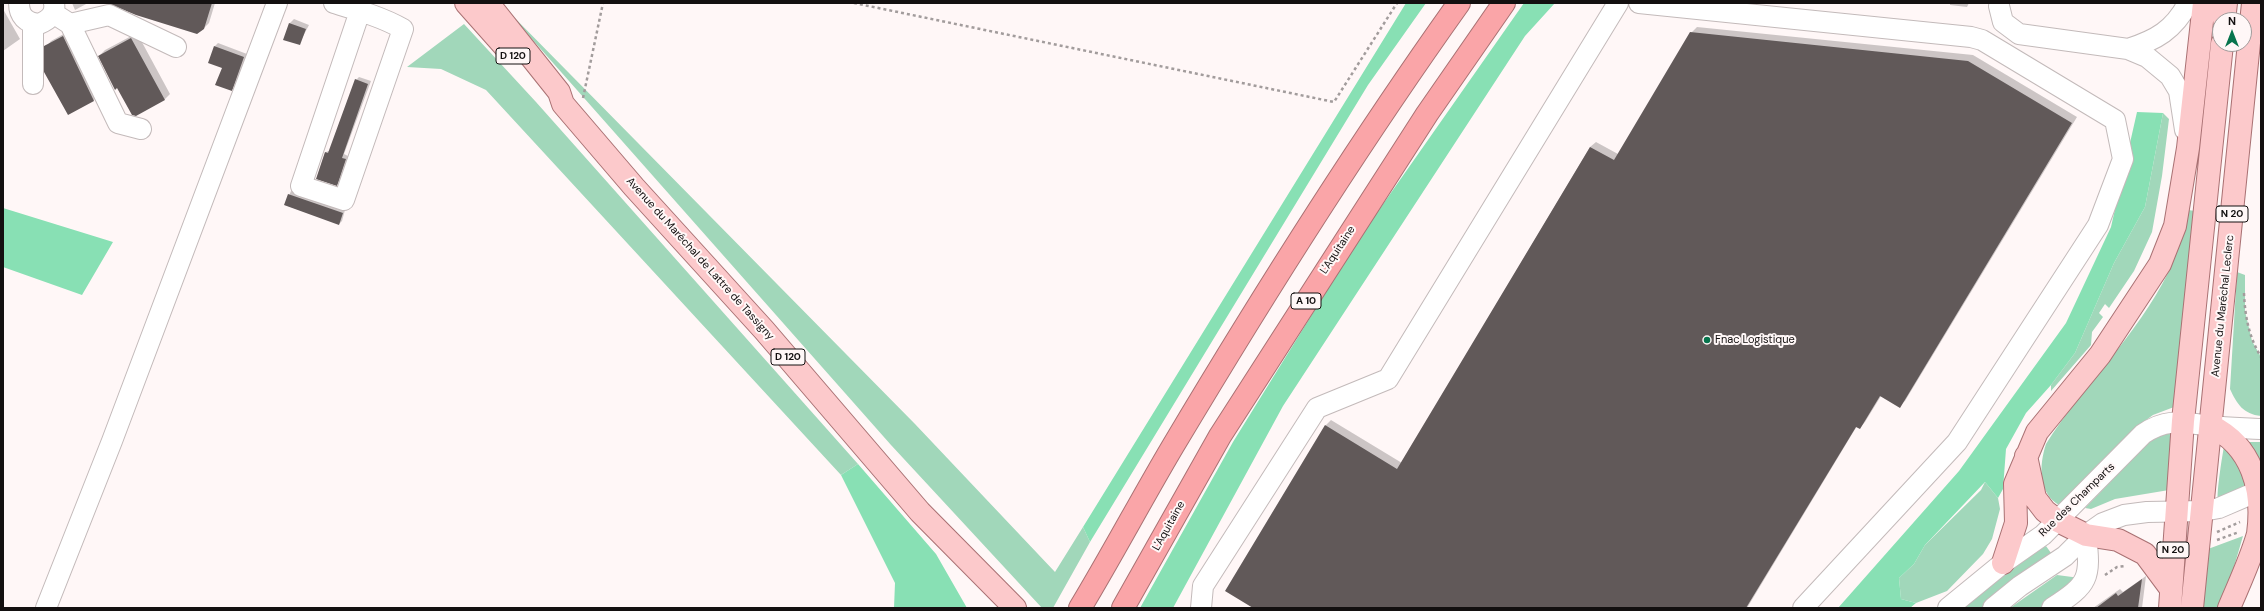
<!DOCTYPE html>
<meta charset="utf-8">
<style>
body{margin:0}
#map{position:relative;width:2264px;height:611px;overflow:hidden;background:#fff7f7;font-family:"DM Sans",sans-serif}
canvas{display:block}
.frame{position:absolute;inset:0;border:4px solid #131010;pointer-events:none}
.north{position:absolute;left:2212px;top:12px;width:40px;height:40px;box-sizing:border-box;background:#fff7f7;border:1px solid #a19b9b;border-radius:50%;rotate:0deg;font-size:11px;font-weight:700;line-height:16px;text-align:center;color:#131010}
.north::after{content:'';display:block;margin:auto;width:14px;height:18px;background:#07744d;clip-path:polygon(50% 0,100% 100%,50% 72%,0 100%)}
</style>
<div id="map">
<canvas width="2264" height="611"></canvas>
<div class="frame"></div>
<div class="north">N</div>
</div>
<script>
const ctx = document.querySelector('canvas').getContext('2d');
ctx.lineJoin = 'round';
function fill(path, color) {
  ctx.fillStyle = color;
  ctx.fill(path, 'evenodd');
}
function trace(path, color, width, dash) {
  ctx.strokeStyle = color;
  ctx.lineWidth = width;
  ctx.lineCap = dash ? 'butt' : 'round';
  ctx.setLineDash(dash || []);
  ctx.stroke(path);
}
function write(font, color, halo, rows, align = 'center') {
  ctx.font = font + ' "DM Sans",sans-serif';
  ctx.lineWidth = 4;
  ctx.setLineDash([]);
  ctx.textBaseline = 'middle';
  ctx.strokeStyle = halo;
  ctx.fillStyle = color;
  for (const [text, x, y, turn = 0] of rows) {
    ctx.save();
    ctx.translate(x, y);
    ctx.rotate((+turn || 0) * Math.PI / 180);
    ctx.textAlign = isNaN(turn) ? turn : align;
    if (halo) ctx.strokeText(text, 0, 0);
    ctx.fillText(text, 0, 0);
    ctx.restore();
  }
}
fill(new Path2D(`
 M500 3 915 424 1055 572 1083 527 1090 542 1053 608H1042L891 445Z
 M464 24 536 102 858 464 841 475 486 90 441 69 407 67Z
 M2163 113 2169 119 2162 176 2152 232 2134 271 2109 308 2105 304 2099 313 2103 317 2092 332 2091 345 2051 391V385L2075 353 2114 263 2145 207Z
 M2188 210 2195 211 2174 407 2153 415 2138 426 2059 505C2038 493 2039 465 2046 444 2082 387 2138 334 2168 273 2178 253 2183 231 2188 210Z
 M2237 272 2245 275V311L2252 341 2261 357V416C2243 414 2237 404 2230 389Z
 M2173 429 2169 490 2115 499 2091 509 2085 508 2155 436Z
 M2225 442 2249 485 2218 499C2216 496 2223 449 2225 442Z
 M2247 442H2261V470Z
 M1985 482 1998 498 2000 509 1992 539 1983 554 1947 591 1916 603 1901 599 1899 578 1914 564 1925 545 1981 490Z
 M2243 536 2222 608H2203L2208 549Z
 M2046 546 2051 553 2005 585 1984 608H1963L1993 579Z
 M2057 575 2080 578 2076 586 2041 608H2010Z`), '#a1d7ba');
fill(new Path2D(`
 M1406 3H1426L1368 85 1090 542 1083 527Z
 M1524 3H1555L1525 36 1283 406 1173 608H1140L1233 442 1360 237Z
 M2137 112 2163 113 2145 207 2114 263 2075 353 2051 385 2026 413 2006 449 2003 489 1998 498 1985 482 1925 545 1914 564 1899 578 1901 599 1916 603 1910 608H1838L1959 471 2066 323 2111 227Z
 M3 208 113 242 82 295 3 267Z
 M858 464 936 554 967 608H894L895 583 841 475Z`), '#88e0b4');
fill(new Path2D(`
 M72 3H88L75 10Z
 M129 3H215L209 23 203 29Z
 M1950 3H1969L1967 7 1950 5Z
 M3 9 20 39 3 51Z
 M294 19 309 25 299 44 284 39 290 23Z
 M1697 27 1973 55 2077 117 1905 401 1899 406 1881 396 1865 422 1860 428 1857 426 1747 608H1255L1326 425 1331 420 1402 463 1590 147 1596 142 1618 154 1691 33Z
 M69 31 99 94 94 100 69 114 46 47 51 41Z
 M137 33 170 94 165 99 136 115 99 56 105 50Z
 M218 43 247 54 234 87 231 90 215 46Z
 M359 77 371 81 344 154 348 156 340 181 337 184 326 152 331 150 356 80Z
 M291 191 345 210 342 221 339 224 285 205Z
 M2146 576 2142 608H2093L2120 589 2123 592Z`), '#0003');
fill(new Path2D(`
 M107 3H212L204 29 197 34 136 15Z
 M289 23 306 29 300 45 283 40Z
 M1690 32 1968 61 2072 123 1900 408 1880 396 1860 429 1856 427 1746 608H1253L1225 591 1325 425 1397 469 1590 147 1614 160Z
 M63 36 94 101 68 115 44 72V46Z
 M131 38 165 100 136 116 132 115 117 88 115 90 98 56Z
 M214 46 244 57 232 91 215 85 222 68 208 63Z
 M355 79 368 84 342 158 346 159 337 186 316 179 325 152 328 153Z
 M288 194 343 213 339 225 284 205Z
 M2142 579 2138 608H2096L2116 593 2118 596Z`), '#615959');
const minor = new Path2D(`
 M19 3C19 16 26 23 39 24 49 20 56 14 54 3
 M334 3C357 10 382 17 403 29L344 200 301 186 360 11
 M1639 3 1971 37 1982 40 2115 120 2123 159 2098 225 1957 442 1803 608
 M1999 6 2003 22 2019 34 2128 49 2147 57 2170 76 2179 91 2185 130
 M53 13 70 24 109 15 176 47
 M70 24 118 123 141 129
 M2128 49C2156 40 2174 30 2188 3
 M33 84V23
 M46 608 112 441 277 3
 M1201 608 1203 586 1317 408 1388 379 1618 3
 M1948 608 2003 563 2043 535 2143 434C2168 417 2184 423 2211 426 2228 428 2245 428 2261 429
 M1993 608 2020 586 2065 556 2086 535 2103 523 2124 515 2147 512 2203 511 2219 508 2261 490
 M2052 608C2089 584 2091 579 2086 535`);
const major = new Path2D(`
 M466 3 506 48
 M488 3 559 92 563 104 634 187 764 330 920 512 1015 608
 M2224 20 2226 3
 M2211 426C2252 446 2264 489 2258 534 2251 559 2239 584 2229 608
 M2026 456 2035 498 2045 511 2058 521 2086 535 2118 540 2145 554 2171 589
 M2003 563 2016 523 2015 484 2037 432 2100 355 2160 264 2175 226 2188 148 2204 3
 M2170 608 2183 421 2222 44
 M2192 608 2253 3`);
const highway = new Path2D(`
 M1080 608C1112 555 1141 500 1173 446 1263 295 1357 146 1459 3
 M1123 608 1220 436 1427 114 1504 3`);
trace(minor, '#c3baba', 22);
trace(major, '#a97173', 24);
trace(highway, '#a97173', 24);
trace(new Path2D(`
 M854 3 1334 102 1397 3
 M583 98 603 3
 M2244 293C2245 317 2249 337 2261 357
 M2217 532 2240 522
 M2217 540 2239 532
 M2105 575 2117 567 2125 566`), '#a29c9c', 2.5, [3, 3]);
trace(minor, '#fff', 20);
trace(major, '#fcc9cb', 22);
trace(highway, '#faa5a8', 22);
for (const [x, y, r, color] of [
 [1707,340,4,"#07744d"]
]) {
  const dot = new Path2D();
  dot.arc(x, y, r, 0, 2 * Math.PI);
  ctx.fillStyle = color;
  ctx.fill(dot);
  trace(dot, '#fff7f7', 1.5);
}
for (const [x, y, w] of [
 [513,56,34],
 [2232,214,32],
 [1306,301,30],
 [788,357,34],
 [2173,550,32]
]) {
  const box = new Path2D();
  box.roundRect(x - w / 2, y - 8, w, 16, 3);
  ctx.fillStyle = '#fff7f7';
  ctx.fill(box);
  trace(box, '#131010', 1);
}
write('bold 10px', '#131010', null, [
 ["D 120",513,56],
 ["N 20",2232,214],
 ["A 10",1306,301],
 ["D 120",788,357],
 ["N 20",2173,550]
]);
write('11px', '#131010', '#fff7f7', [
 ["L'Aquitaine",1338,250,-57],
 ["Avenue du Maréchal de Lattre de Tassigny",700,259,48],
 ["Avenue du Maréchal Leclerc",2223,306,-84],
 ["Rue des Champarts",2077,500,-44],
 ["L'Aquitaine",1169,526,-61]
]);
write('11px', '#131010', '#fff7f7', [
 ["Fnac Logistique",1715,340]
], 'left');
</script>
